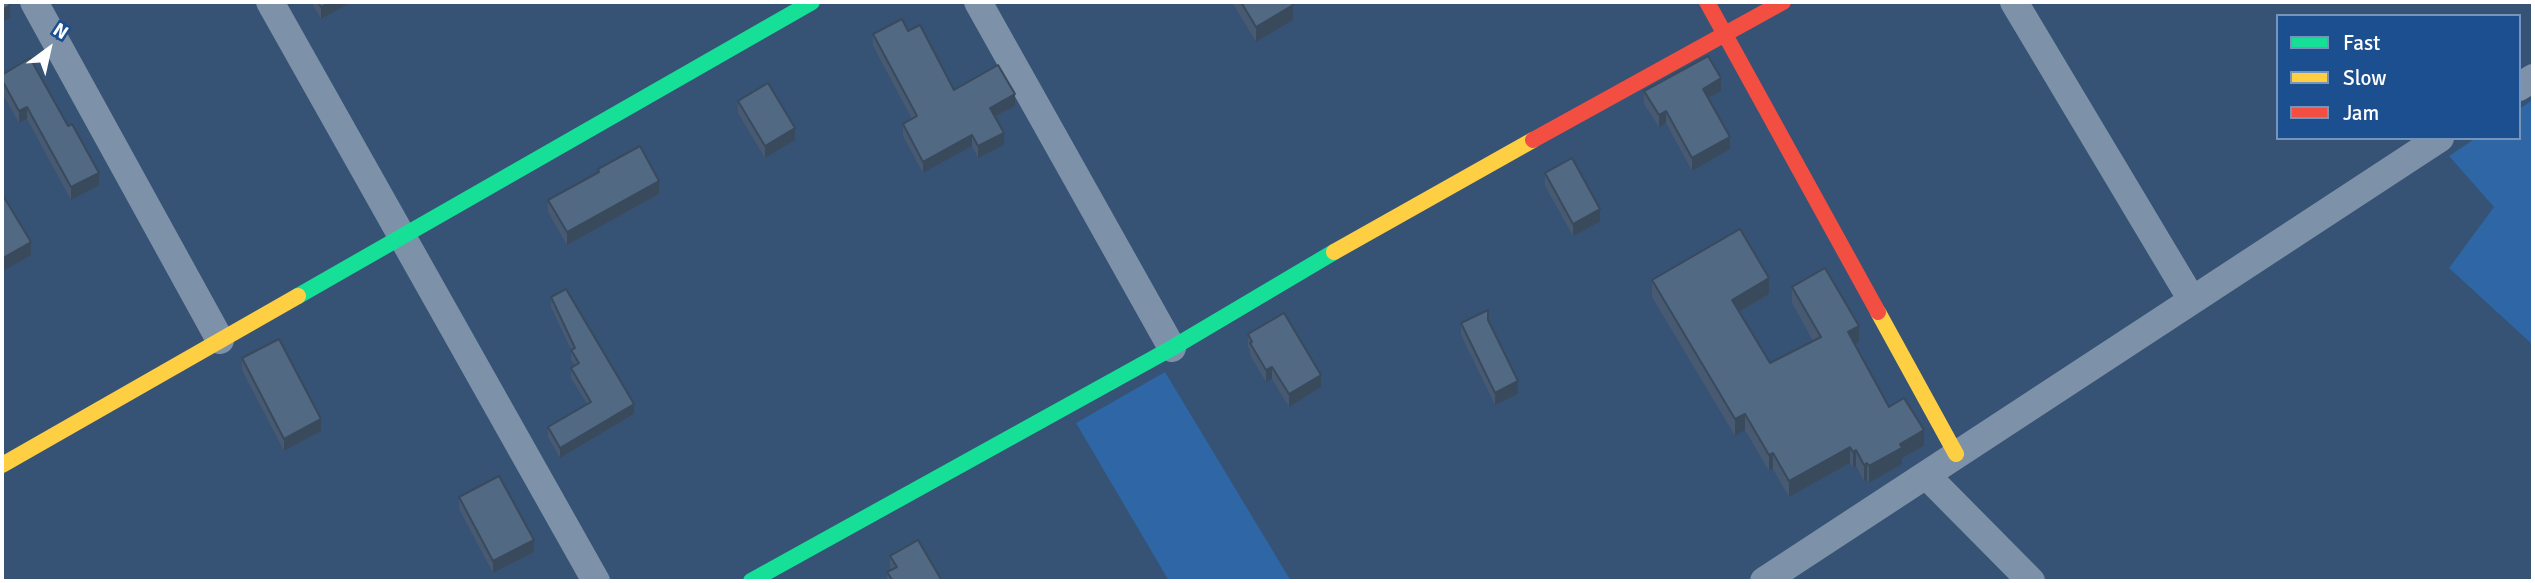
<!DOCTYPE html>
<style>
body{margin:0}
#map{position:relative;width:2535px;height:583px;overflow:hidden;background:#365274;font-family:Signika,sans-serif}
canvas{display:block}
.frame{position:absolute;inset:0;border:4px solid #fff;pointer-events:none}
.legend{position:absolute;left:2276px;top:14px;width:245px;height:126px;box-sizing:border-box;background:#1b4f8f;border:2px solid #7695bc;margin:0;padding:9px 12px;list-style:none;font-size:21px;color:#fff}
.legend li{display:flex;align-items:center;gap:14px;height:35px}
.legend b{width:35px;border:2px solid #7695bc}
.north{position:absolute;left:14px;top:14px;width:70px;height:70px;-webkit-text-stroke:5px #1b4f8f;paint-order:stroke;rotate:33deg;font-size:19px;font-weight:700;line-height:28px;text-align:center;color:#fff}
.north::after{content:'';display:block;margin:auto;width:24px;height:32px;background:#fff;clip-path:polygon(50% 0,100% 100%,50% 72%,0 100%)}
</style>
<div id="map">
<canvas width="2535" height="583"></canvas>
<div class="frame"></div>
<ul class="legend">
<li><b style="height:9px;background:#16e098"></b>Fast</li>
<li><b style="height:9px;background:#ffcf43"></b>Slow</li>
<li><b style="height:9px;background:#f24e42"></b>Jam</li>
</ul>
<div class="north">N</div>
</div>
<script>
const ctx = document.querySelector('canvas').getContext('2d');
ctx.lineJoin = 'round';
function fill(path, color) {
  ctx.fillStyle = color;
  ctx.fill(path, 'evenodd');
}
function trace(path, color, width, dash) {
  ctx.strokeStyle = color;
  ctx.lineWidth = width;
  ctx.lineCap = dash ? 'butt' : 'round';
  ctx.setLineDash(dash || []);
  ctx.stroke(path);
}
fill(new Path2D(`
 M2533 100V345L2449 268 2494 207 2449 156 2476 138H2519V109Z
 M1165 372 1291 581H1169L1076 423Z`), '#2f66a5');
trace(new Path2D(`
 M34 2 220 340
 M270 2 596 581
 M978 2 1172 348
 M2014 2 2192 300
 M2519 87 2533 78
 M1926 475 2031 581
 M1764 581 2440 138`), '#7d92a8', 28);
trace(new Path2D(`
 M298 296 812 2
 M751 581 1172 348 1334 252`), '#16e098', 16);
trace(new Path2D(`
 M1334 252 1533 140
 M1878 312 1956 454
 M2 465 298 296`), '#ffcf43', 16);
trace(new Path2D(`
 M1707 2 1878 312
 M1533 140 1783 2`), '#f24e42', 16);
fill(new Path2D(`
 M311 2H351L321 19Z
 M1232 2H1290L1293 20 1256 42Z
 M908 31 954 90 1015 106 995 117 1004 145 978 158 972 146 923 173 903 136V124L912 119 873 46V34Z
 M2 75 99 185 71 200 27 119 19 123 2 93Z
 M1644 91H1721L1709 98 1730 149 1692 171 1666 123 1659 127 1644 104Z
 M738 101 795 140 765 158 738 113Z
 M598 169 659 194 567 245 548 212V200L598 173Z
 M1545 173 1600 222 1573 236 1545 186Z
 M1652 280 1769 294 1739 312 1770 363 1813 341 1792 303V287L1859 342 1855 344 1889 407 1924 446 1902 458V464L1869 483 1867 479 1864 481 1856 466 1853 468 1850 463 1789 497 1773 469 1769 471 1745 430 1735 436 1652 297Z
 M551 297 634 414 560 458 548 437V427L587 404 571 378V368L575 366 571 360V350L551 307Z
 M1488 320 1518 394 1495 405 1461 335V323Z
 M1248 334 1321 387 1289 407 1272 379 1266 382 1250 355V350L1248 347Z
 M242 358 321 431 284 451 242 370Z
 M459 497 534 552 493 573 459 509Z
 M890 556 942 581H887V572L891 570 890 568Z`), '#475a72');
fill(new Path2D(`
 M330 2H351L321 19V7Z
 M10 5V18L2 22V10Z
 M1293 5V20L1256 42V27Z
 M1721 78V91L1703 101V89Z
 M1015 94V106L990 119V108Z
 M27 107V119L19 123V111Z
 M1666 111V123L1659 127V115Z
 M795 128V140L765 158V146Z
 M1004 133V145L978 158V146Z
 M972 135V146L923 173V162Z
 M1730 137V149L1692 171V158Z
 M99 173V185L71 200V187Z
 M659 181V194L567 245V232Z
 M1600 209V222L1573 236V224Z
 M31 242V255L3 271V258Z
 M1769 278V294L1732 316V300Z
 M1859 326V342L1848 348V332Z
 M1272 367V379L1266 382V370Z
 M1321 375V387L1289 407V394Z
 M1518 381V394L1495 405V393Z
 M634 404V414L560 458V448Z
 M1745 414V430L1735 436V419Z
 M321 419V431L284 451V439Z
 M1924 430V446L1902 458V464L1869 483V466L1900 444Z
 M1850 447V463L1789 497V481Z
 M1856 450V466L1853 468V452Z
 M1773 453V469L1769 471V455Z
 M1867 463V479L1864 481V465Z
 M534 540V552L493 573V561Z`), '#394a5c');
const building = new Path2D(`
 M2 2H8L10 5 2 10Z
 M318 2H330L321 7Z
 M1241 2H1291L1293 5 1256 27Z
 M902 19 908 31 920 25 954 90 998 65 1015 94 990 108 1004 133 978 146 972 135 923 162 903 124 917 116 873 34Z
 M1708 56 1721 78 1703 89 1730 137 1692 158 1666 111 1659 115 1644 91Z
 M30 58 68 126 72 124 99 173 71 187 27 107 19 111 2 80V75Z
 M768 83 795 128 765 146 738 101Z
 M640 146 659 181 567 232 548 200 599 172 598 169Z
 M1572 158 1600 209 1573 224 1545 173Z
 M2 194 31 242 3 258 2 256Z
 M1740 229 1769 278 1732 300 1770 363 1821 337 1792 287 1825 268 1859 326 1848 332 1889 407 1904 398 1924 430 1900 444 1902 448 1869 466 1867 463 1864 465 1856 450 1853 452 1850 447 1789 481 1773 453 1769 455 1745 414 1735 419 1652 280Z
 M566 289 634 404 560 448 548 427 591 402 571 368 579 363 571 350 575 348 551 297Z
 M1488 310V320L1518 381 1495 393 1461 323Z
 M1284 313 1321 375 1289 394 1272 367 1266 370 1250 343 1252 342 1248 334Z
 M279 339 321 419 284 439 242 358Z
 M499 476 534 540 493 561 459 497Z
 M918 540 942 581H893L887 572 897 567 890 556Z`);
fill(building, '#526984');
trace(building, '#394a5c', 2);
</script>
